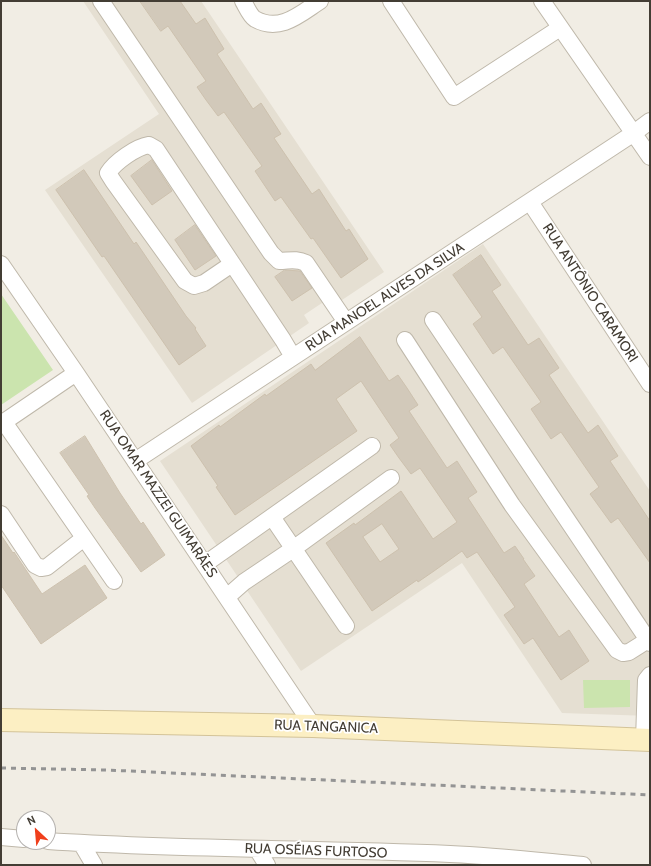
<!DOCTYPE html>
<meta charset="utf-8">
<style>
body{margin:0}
#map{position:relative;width:651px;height:866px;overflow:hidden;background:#f1ede4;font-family:Cabin,sans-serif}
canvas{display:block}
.frame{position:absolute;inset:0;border:2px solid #433d34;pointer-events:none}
.north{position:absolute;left:16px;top:810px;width:40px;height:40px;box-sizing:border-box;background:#fff;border:1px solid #b4b1ae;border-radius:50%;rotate:334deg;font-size:11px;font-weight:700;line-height:16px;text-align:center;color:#433d34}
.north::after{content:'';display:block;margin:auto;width:14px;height:18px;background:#f03f1c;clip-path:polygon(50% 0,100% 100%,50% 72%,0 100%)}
</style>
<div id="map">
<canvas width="651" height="866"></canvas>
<div class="frame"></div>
<div class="north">N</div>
</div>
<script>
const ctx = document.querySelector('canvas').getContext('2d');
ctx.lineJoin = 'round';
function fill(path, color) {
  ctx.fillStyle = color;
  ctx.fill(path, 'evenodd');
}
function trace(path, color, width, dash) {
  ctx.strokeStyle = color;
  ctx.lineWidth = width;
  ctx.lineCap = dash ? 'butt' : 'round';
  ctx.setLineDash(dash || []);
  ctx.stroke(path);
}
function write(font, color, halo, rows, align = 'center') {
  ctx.font = font + ' Cabin,sans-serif';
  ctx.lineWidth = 3.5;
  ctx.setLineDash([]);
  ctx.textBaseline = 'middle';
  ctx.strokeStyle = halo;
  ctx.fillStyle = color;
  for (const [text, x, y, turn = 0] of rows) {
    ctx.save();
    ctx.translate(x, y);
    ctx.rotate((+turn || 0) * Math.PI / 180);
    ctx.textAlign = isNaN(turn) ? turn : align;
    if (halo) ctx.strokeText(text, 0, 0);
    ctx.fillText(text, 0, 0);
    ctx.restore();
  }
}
fill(new Path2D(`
 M83 1H201L384 272 339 302 334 295 304 315 309 323 192 403 45 190 159 114Z
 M483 244 650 491V716L562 713 462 563 301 671 160 461Z`), '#e5dfd2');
fill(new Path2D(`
 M1 294 53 370 1 405Z
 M583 680H630V707L584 708Z`), '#cbe4ae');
const building = new Path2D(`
 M140 1H180L196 24 205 18 224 49 217 54 234 80 253 109 261 103 281 134 274 138 312 194 319 189 346 231 349 229 368 259 341 278 313 238 311 239 281 197 275 201 255 171 262 166 224 112 218 116 206 100 197 87 206 81 168 26 161 31Z
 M152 160 172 191 152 205 131 176Z
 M84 170 134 244 136 242 186 316 196 328 195 329 206 346 179 365 104 256 102 257 56 190Z
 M195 225 216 256 195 270 175 240Z
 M481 255 501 285 492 291 528 345 539 338 559 368 549 375 567 402 588 433 598 425 618 456 610 461 650 521V563L618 518 611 523 590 494 599 487 561 432 551 439 531 409 541 402 503 347 493 354 473 324 482 317 453 275Z
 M285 270 300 271 312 288 292 301 275 277Z
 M360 337 389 381 398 375 407 388 418 405 409 411 447 468 457 461 466 475 477 492 468 498 504 553 515 546 524 559H523L535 576 524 584 559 637 569 630 589 661 561 680 533 638 524 644 504 615 515 607 477 552 467 558 462 551 434 571 418 582 417 580 372 611 326 543 354 523 355 525 401 491 433 539 457 522 420 468 411 474 399 458 390 445 399 438 361 381 336 399 357 431 235 515 216 487 218 486 191 446 219 425 220 427 265 394 266 396 311 364 315 370ZM382 524 399 549 380 562 363 537Z
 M85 436 120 493 141 524 143 522 165 555 141 572 95 508 87 496 89 495 60 453Z
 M1 535 13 553 14 552 42 594 85 565 107 598 41 644 1 585Z`);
fill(building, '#d2c9ba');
trace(building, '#cdc1ae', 1);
const street = new Path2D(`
 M101 1 271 253 279 261C289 261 296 258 306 263L346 322
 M243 1C246 6 250 16 255 19 280 33 300 14 320 1
 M391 1 454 97 560 28
 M542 1 650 157
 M530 202 650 384
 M1 264 76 373 313 726
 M232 264 204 283 194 286 185 281 113 181 108 173C115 162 136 147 149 145L156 149 283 340 293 357
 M433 320 650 643
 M405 340 512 505 617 650 623 653 629 652 648 640
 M4 422 114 581
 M1 424 76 373
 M135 461 634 133 650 121
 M1 514 35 565 41 568 47 567 84 538
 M272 517 346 626
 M205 564 372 446
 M227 597 244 582 293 549 391 478
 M644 740 646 680 650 675
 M1 837 24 839
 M48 841C182 850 316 848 450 854 494 856 539 861 583 865
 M81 843 94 865
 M257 849 267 865`);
const secondary = new Path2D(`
 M1 720 313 726 650 740`);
trace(street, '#bfb8aa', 18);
trace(secondary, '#d3c398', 24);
trace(street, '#fff', 16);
trace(secondary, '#fcefc3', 22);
trace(new Path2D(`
 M1 768 107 770 650 795`), '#949494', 3, [5, 5]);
write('14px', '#433d34', '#fff', [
 ["RUA ANTÔNIO CARAMORI",590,293,57],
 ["RUA MANOEL ALVES DA SILVA",385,297,-33],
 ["RUA OMAR MAZZEI GUIMARÃES",158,494,56],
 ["RUA TANGANICA",326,727,2],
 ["RUA OSÉIAS FURTOSO",316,851,2]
]);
</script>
